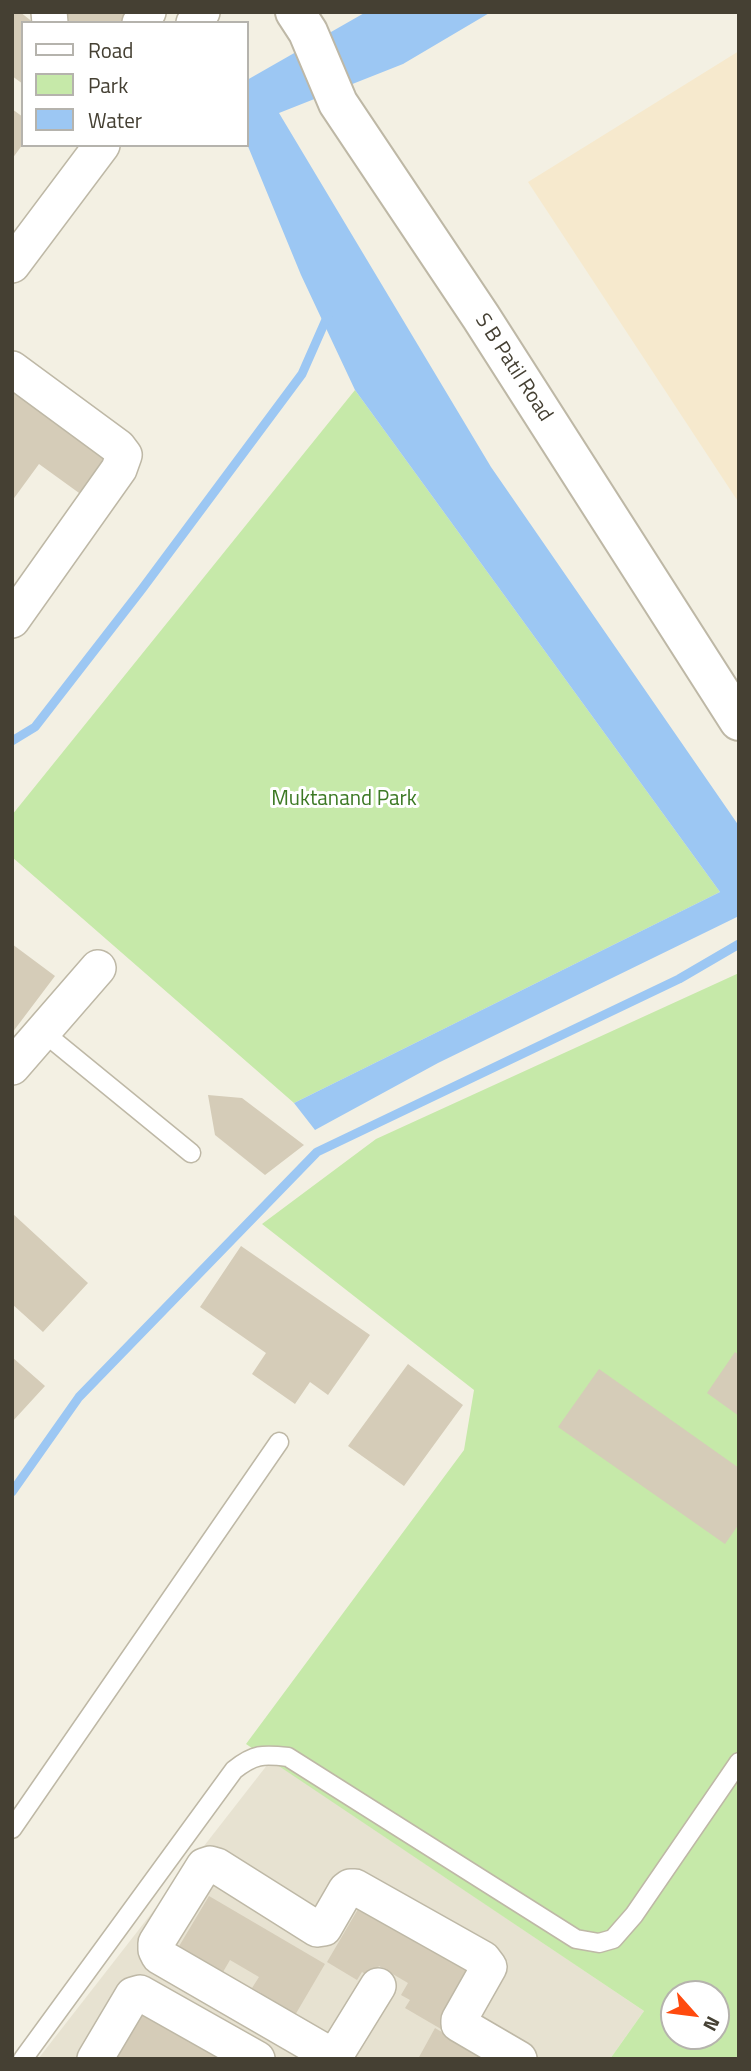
<!DOCTYPE html>
<style>
body{margin:0}
#map{position:relative;width:751px;height:2071px;overflow:hidden;background:#f3f0e3;font-family:"Titillium Web",sans-serif}
canvas{display:block}
.frame{position:absolute;inset:0;border:14px solid #454033;pointer-events:none}
.legend{position:absolute;left:21px;top:21px;width:228px;height:126px;box-sizing:border-box;background:#fff;border:2px solid #b5b3ad;margin:0;padding:9px 12px;list-style:none;font-size:21px;color:#454033}
.legend li{display:flex;align-items:center;gap:14px;height:35px}
.legend b{width:35px;border:2px solid #b5b3ad}
.north{position:absolute;left:660px;top:1980px;width:70px;height:70px;box-sizing:border-box;background:#fff;border:2px solid #b5b3ad;border-radius:50%;rotate:118deg;font-size:19px;font-weight:700;line-height:28px;text-align:center;color:#454033}
.north::after{content:'';display:block;margin:auto;width:24px;height:32px;background:#ff4a0e;clip-path:polygon(50% 0,100% 100%,50% 72%,0 100%)}
</style>
<div id="map">
<canvas width="751" height="2071"></canvas>
<div class="frame"></div>
<ul class="legend">
<li><b style="height:9px;background:#fff"></b>Road</li>
<li><b style="height:19px;background:#c6e9a9"></b>Park</li>
<li><b style="height:19px;background:#9cc7f3"></b>Water</li>
</ul>
<div class="north">N</div>
</div>
<script>
const ctx = document.querySelector('canvas').getContext('2d');
ctx.lineJoin = 'round';
function fill(path, color) {
  ctx.fillStyle = color;
  ctx.fill(path, 'evenodd');
}
function trace(path, color, width, dash) {
  ctx.strokeStyle = color;
  ctx.lineWidth = width;
  ctx.lineCap = dash ? 'butt' : 'round';
  ctx.setLineDash(dash || []);
  ctx.stroke(path);
}
function write(font, color, halo, rows, align = 'center') {
  ctx.font = font + ' "Titillium Web",sans-serif';
  ctx.lineWidth = 6;
  ctx.setLineDash([]);
  ctx.textBaseline = 'middle';
  ctx.strokeStyle = halo;
  ctx.fillStyle = color;
  for (const [text, x, y, turn = 0] of rows) {
    ctx.save();
    ctx.translate(x, y);
    ctx.rotate((+turn || 0) * Math.PI / 180);
    ctx.textAlign = isNaN(turn) ? turn : align;
    if (halo) ctx.strokeText(text, 0, 0);
    ctx.fillText(text, 0, 0);
    ctx.restore();
  }
}
fill(new Path2D(`
 M271 1760 644 2011 610 2059H38Z`), '#e7e2d1');
fill(new Path2D(`
 M739 51V503L528 182Z`), '#f6e9cd');
fill(new Path2D(`
 M355 390 720 892 294 1103 12 857V815Z
 M739 973V2059H610L644 2011 246 1744 464 1450 474 1390 262 1224 376 1139ZM674 1994H716V2036H674Z`), '#c6e9a9');
fill(new Path2D(`
 M366 12H491L403 64 279 113 491 467 739 826V916L438 1063 315 1130 294 1103 720 892 355 390 301 275 247 144V80Z`), '#9cc7f3');
trace(new Path2D(`
 M12 741 35 727 142 589 302 374 328 315
 M12 1492 79 1397 317 1152 679 979 739 944`), '#9cc7f3', 9);
fill(new Path2D(`
 M12 12H20L34 23H23V84L12 76Z
 M59 12H144L136 23H64Z
 M12 109 23 117V144L12 159Z
 M12 391 111 462 86 498 39 464 12 501Z
 M12 944 55 976 12 1033Z
 M208 1095 242 1098 304 1145 265 1175 215 1135Z
 M12 1213 88 1283 43 1332 12 1304Z
 M241 1246 370 1335 328 1395 310 1382 295 1404 252 1374 266 1353 200 1307Z
 M735 1352 739 1355V1416L707 1393Z
 M12 1357 45 1386 12 1422Z
 M408 1364 463 1405 404 1486 348 1446Z
 M599 1369 739 1468V1524L725 1544 558 1427Z
 M209 1896 325 1964 291 2022 256 2001 261 1993 252 1988 259 1977 230 1960 223 1972 212 1965 208 1973 175 1953Z
 M361 1904 475 1970 441 2029 405 2008 410 2000 401 1995 408 1983 379 1966 372 1978 362 1972 357 1980 327 1962Z
 M143 2008 230 2059H113Z
 M435 2028 488 2059H418Z`), '#d5ccb8');
const service = new Path2D(`
 M43 1032 191 1153
 M12 1829 279 1442
 M23 2059 234 1770C254 1754 263 1754 288 1757L576 1939 599 1943 613 1939 634 1915 739 1762`);
const minor = new Path2D(`
 M49 12 50 23
 M140 23 148 12
 M194 23 202 12
 M12 265 102 145
 M12 369 118 447 124 455 119 469 12 620
 M12 1067 98 968
 M95 2059 133 1995 140 1993 257 2059
 M333 2059 378 1986
 M337 2059 159 1956 156 1950V1943L204 1866 210 1864 217 1866 317 1929 324 1928 346 1890 350 1887H355L483 1959 489 1967 459 2020V2024L519 2059`);
const tertiary = new Path2D(`
 M295 12 308 32 338 103 481 317 739 721`);
trace(service, '#beb8a6', 21);
trace(minor, '#beb8a6', 38);
trace(tertiary, '#beb8a6', 42);
trace(service, '#fff', 18);
trace(minor, '#fff', 35);
trace(tertiary, '#fff', 38);
write('21px', '#454033', '#fff', [
 ["S B Patil Road",513,368,57]
]);
write('21px', '#3c7924', '#fff', [
 ["Muktanand Park",344,800]
]);
</script>
